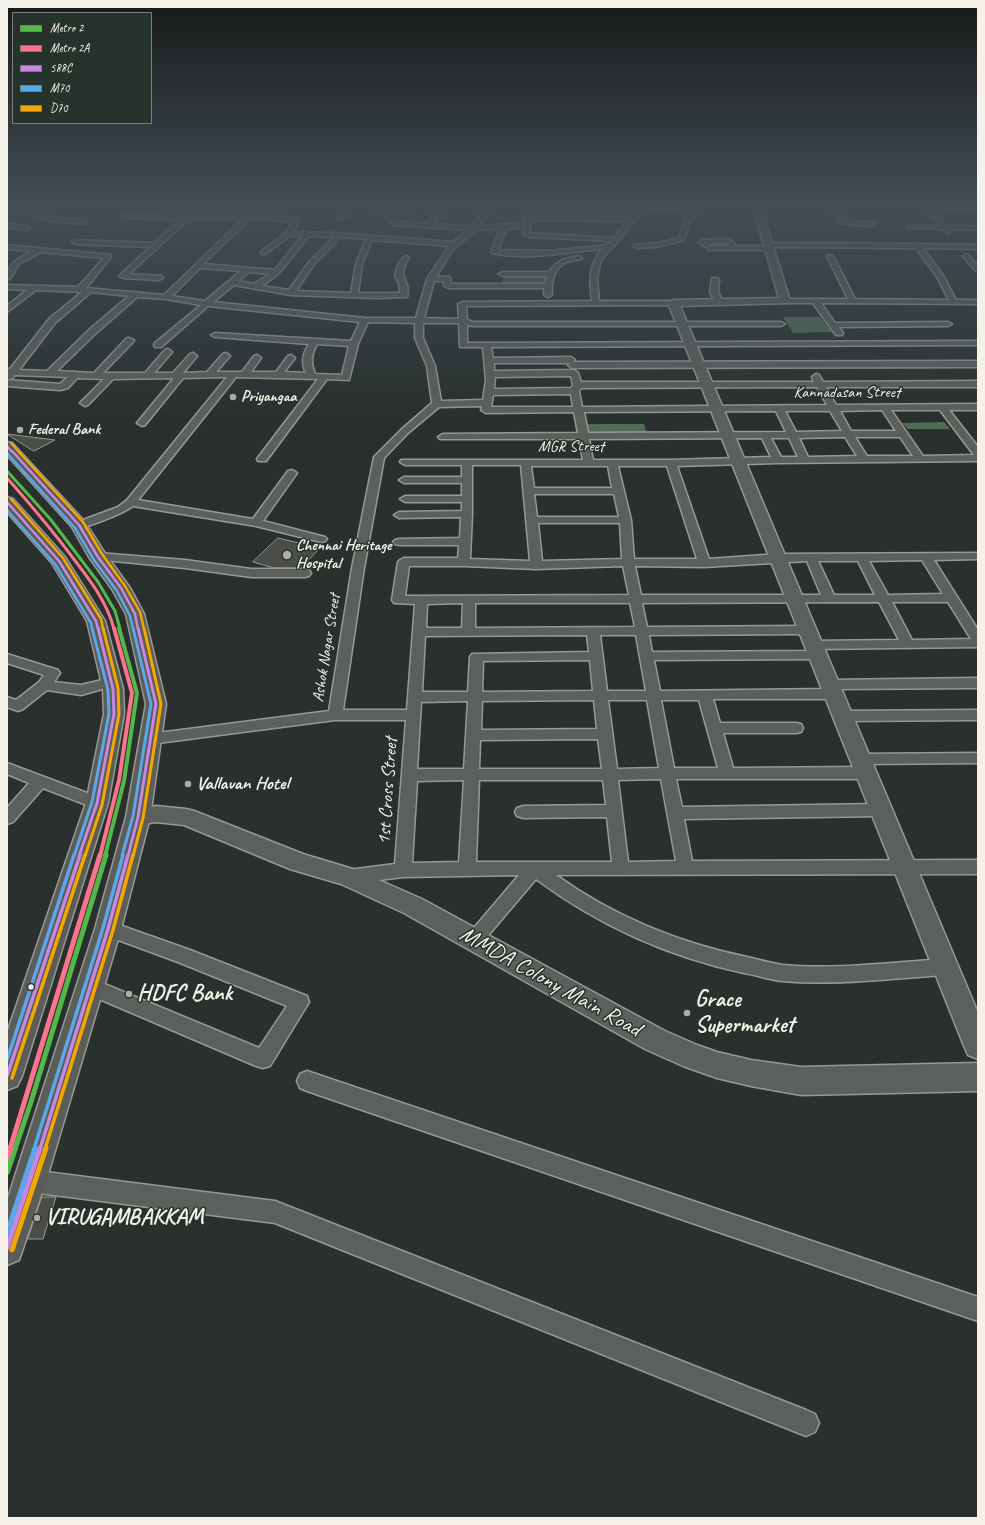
<!DOCTYPE html>
<style>
body{margin:0}
#map{position:relative;width:985px;height:1525px;overflow:hidden;background:#29302d;font-family:Caveat,sans-serif}
canvas{display:block}
.frame{position:absolute;inset:0;border:8px solid #f4f1e8;pointer-events:none}
.legend{position:absolute;left:12px;top:12px;width:140px;height:112px;box-sizing:border-box;background:#26332d;border:1px solid #787f78;margin:0;padding:5px 7px;list-style:none;font-size:12px;color:#f4f1e8}
.legend li{display:flex;align-items:center;gap:8px;height:20px}
.legend b{width:20px;border:1px solid #787f78}
</style>
<div id="map">
<canvas width="985" height="1525"></canvas>
<div class="frame"></div>
<ul class="legend">
<li><b style="height:5px;background:#53b848"></b>Metro 2</li>
<li><b style="height:5px;background:#fc738d"></b>Metro 2A</li>
<li><b style="height:5px;background:#c787e3"></b>588C</li>
<li><b style="height:5px;background:#5aa8eb"></b>M70</li>
<li><b style="height:5px;background:#f7a600"></b>D70</li>
</ul>
</div>
<script>
const ctx = document.querySelector('canvas').getContext('2d');
ctx.lineJoin = 'round';
function fill(path, color) {
  ctx.fillStyle = color;
  ctx.fill(path, 'evenodd');
}
function trace(path, color, width, dash) {
  ctx.strokeStyle = color;
  ctx.lineWidth = width;
  ctx.lineCap = dash ? 'butt' : 'round';
  ctx.setLineDash(dash || []);
  ctx.stroke(path);
}
function write(font, color, halo, rows, align = 'center') {
  ctx.font = font + ' Caveat,sans-serif';
  ctx.lineWidth = 3;
  ctx.setLineDash([]);
  ctx.textBaseline = 'middle';
  ctx.strokeStyle = halo;
  ctx.fillStyle = color;
  for (const [text, x, y, turn = 0] of rows) {
    ctx.save();
    ctx.translate(x, y);
    ctx.rotate((+turn || 0) * Math.PI / 180);
    ctx.textAlign = isNaN(turn) ? turn : align;
    if (halo) ctx.strokeText(text, 0, 0);
    ctx.fillText(text, 0, 0);
    ctx.restore();
  }
}
fill(new Path2D(`
 M503 274 548 275 545 286H503Z
 M783 317H820L832 332 793 333Z
 M944 422 950 429H908L902 423Z
 M585 424H644L647 434H587Z`), '#516b55');
const building = new Path2D(`
 M7 434 55 440 34 451Z
 M278 538 320 548 301 568H274L253 562Z
 M42 1197H56L43 1239H28Z`);
fill(building, '#4c4d48');
trace(building, '#969996', 1);
const street = new Path2D(`
 M191 207H198L191 216H273L298 220 299 221 292 232 339 233 453 242 468 230 393 225 390 223 393 221 427 224 438 207H444L433 224 467 226H472L488 207H494L479 226 524 223V207H530V216L630 217 638 207 695 209 698 211 691 220 684 240 657 247 636 248 634 247V245L657 243 679 238 685 220 691 212 643 209 615 245 604 256 600 263 597 279 599 301H676V305L466 306 467 320 473 322H781L785 324 781 326H473L467 325V343L978 341V345L491 347 493 358 571 357 575 360 571 363H494V371L574 370 578 373 581 382H814L812 377 816 374 819 375 823 382 978 381V387H826L836 405 978 404V410H949L978 447V461L778 463 677 466 709 559 778 554 978 553V559L934 560 978 630V647L813 649 808 648 806 645 808 642 813 641 899 640 879 602 642 603 647 627 807 626 812 627 813 630 812 633 807 634 649 635 652 652 817 651 822 652 824 655 822 658 817 659 654 660 660 691 830 689 825 688 823 685 825 682 830 680 978 678V688L834 689 839 691 841 694 839 697 834 699H713L720 723H796L801 724 803 728 801 732 796 733H723L733 768 866 767 871 769 874 773 871 777 866 779H676L682 807 881 804 887 806 889 810 887 814 881 816 684 819 692 861 978 860V874L556 875C613 916 679 943 747 957 759 960 771 963 783 965 837 970 892 962 946 959L952 961 955 967 952 973 946 975C892 978 837 986 783 981 770 980 757 975 744 973 669 957 598 925 536 879L480 945 474 948 468 945 465 940 468 935 519 875 403 877 348 884 342 882 340 877 342 872 348 870 395 864 406 720H335L150 744 145 743 143 739 145 735 150 734 329 711 352 568 374 457 402 429 432 403 427 366 415 338V323L368 322 358 344 349 380 327 379 266 461H258L257 459 318 379 236 377 138 500 253 519 288 471 292 470 297 473 263 521 325 537 327 539 325 541 321 542 256 526 133 506C125 512 85 530 75 527L73 525 75 523 118 507 127 500 227 377 183 378 145 425 142 426 137 423 174 378 113 379 88 405 85 406 80 403 104 379 77 378 68 388 60 390 7 386V380L60 384 68 377 15 375C13 378 11 380 7 379V369H10L49 319 82 292 36 290 7 312V306L27 290 7 289V285L78 287 104 258 41 252 19 264 10 279H7C7 263 19 258 32 251L7 249V245L111 255V257L86 288 164 295 242 220H188L129 274 162 276 163 278 159 280 123 278 119 276 150 247 75 244 72 242 75 240 154 243 180 220 124 218 121 216 122 215 184 216ZM249 220H273L292 222 286 233 261 252V254H265L290 236H302L275 270 203 264ZM530 220 627 221 614 238 530 233ZM524 227 523 234 530 237 612 241 607 245 550 251 498 250 507 229ZM500 229 491 252 492 253C528 261 566 252 602 249 589 264 589 282 592 301L462 302 458 304 459 319 424 318 434 281H444V286L448 288H544V295L548 297 552 295C551 283 554 266 567 262 572 260 578 261 582 258L579 256C565 258 557 260 549 272H502L498 274 502 276H547L545 284H451L450 277H436L453 249 476 230ZM309 236 334 237 310 261 289 290 262 286 279 273ZM341 237 366 239 356 264 351 293 296 291 315 263ZM372 240 449 246 427 279 416 318H365L213 302 234 285 291 295 376 298 407 297C412 280 395 278 409 258L406 256 404 257 398 265 395 276 399 283 400 293H358L362 264ZM200 268 241 271 205 301 172 296ZM249 272 270 274 254 284 238 281ZM91 292 129 296 89 330 47 371 19 370 55 323ZM137 297 166 299 201 305 155 343 154 345 155 347H161L208 306 360 322 351 341 215 333 211 335 215 337 309 344C303 353 301 363 306 373L284 372 295 358 291 355 288 356 276 372H251L261 358 257 355 254 356 242 372H216L230 356 226 353 223 354 207 372 183 373 197 356 193 353 190 354 173 373H154L172 352 168 349 165 350 145 373H103L133 342 134 340 130 338H127L94 373 57 371 95 334ZM423 323H459L460 347H483L486 380 483 400 441 401 435 366 423 338ZM317 344 349 346 342 375 315 374C310 363 311 354 317 344ZM571 376 573 385 571 388 494 389 495 377ZM817 387 827 405 582 407 579 391 581 388ZM571 394 573 407H491L493 395ZM482 406 481 410 486 413 574 412 578 433 443 434 438 437 440 439H579L583 460H401L400 462 405 465H462V477H404L399 480 404 483H462V496H405L400 499 405 502H462V511L399 512 394 515 399 518 461 517 460 538 399 539 395 540 393 542 395 544 399 545H459L458 558H404L400 560 398 562 392 600 394 603 415 604 407 710H343L364 568 384 458 408 433 439 407ZM882 410 896 431H851L840 411ZM891 410H940L974 455 923 456ZM776 411 786 432 588 433 584 412ZM785 411H830L842 431 796 432ZM845 437 857 456 808 457 799 438ZM855 437H900L913 456H867ZM762 438 771 457 671 460H593L589 439ZM771 438H789L798 457H781ZM472 465H521L530 561 470 559 472 514ZM531 466H608L612 488H534ZM618 466H667L697 559H634L631 520ZM534 494H614L619 517H537ZM538 523H620L622 559 542 561ZM922 560 943 594 888 595 869 561ZM807 561 821 595H641L635 566 704 567ZM818 561H858L875 595H834ZM409 566H464L536 569 623 566 629 595 405 596ZM892 602H948L971 639 912 640ZM463 603 462 628H426L427 604ZM475 603H630L635 627 475 628ZM587 635 589 652 472 654 470 657 468 692H422L425 636ZM600 635H636L646 691H607ZM590 660 593 691 482 692 483 661ZM594 700 597 729 481 730 482 701ZM608 700H647L659 768 617 769ZM661 700H699L718 768H674ZM468 701 464 769H417L421 702ZM598 739 602 769H479L480 740ZM661 779 676 861 628 862 618 780ZM464 780 459 862 412 863 417 781ZM479 780H603L606 805 523 806 517 808 515 812 517 816 523 818 607 817 612 862H476Z
 M346 207H352L342 220H338L337 219Z
 M835 207H841L839 212 843 221 873 222 876 224 873 226 839 224 833 212Z
 M926 207H978V211L934 210 946 226H978V230L949 229 951 232 948 234 943 229 908 228 907 227 910 225 940 226Z
 M379 208 407 210 410 212 407 214 377 211 376 210Z
 M7 209 49 213 52 215 50 217 84 220 87 222 84 224 42 220 39 218 41 216 7 213Z
 M7 224 27 226 30 228 27 230 7 228Z
 M721 239 732 241 735 246H765L766 244 768 243 914 244 917 243 920 244 978 245V249L923 248 944 277 956 300H978V304L821 303 835 323 948 322 952 324 948 326 839 327 843 333 842 335H836L813 303H785L781 301 785 299H848L827 256 828 255 833 256 855 299 949 300 937 277 916 248 772 247 771 249 769 250H709L699 242 702 240ZM721 243 728 244 729 246H711L708 244Z
 M966 254 968 255 978 266V272L976 271 963 256Z
 M712 278H718L719 280 718 292 723 302 722 304H716L710 292Z
 M978 361V367L572 368 568 365 572 362Z
 M98 553 185 560 251 569H305L309 570 311 573 309 576 305 577H251L185 568 94 559 92 557 94 555Z
 M7 654 58 670 60 673 54 682 81 685 111 678 116 679 118 682 116 685 81 695 47 690 23 709 18 711 7 707V697L16 700 39 682 44 675 7 663Z
 M978 710V720L842 721 837 719 835 716 837 713 842 711Z
 M978 753V763L860 764 855 763 853 759 855 755 860 754Z
 M7 763 103 799 105 803 103 807 97 809 43 788 13 822 7 824V808L29 783 7 774Z
 M108 921 190 950 307 996 309 1002 270 1066 263 1068 256 1066 83 992 81 986 83 980 90 978 259 1048 287 1006 178 962 102 934 99 929 102 924Z
 M307 1071 978 1297V1321L307 1091 300 1088 297 1081 300 1074Z
 M30 1170 275 1201 806 1410 815 1414 819 1423 815 1432 806 1436 275 1223 30 1192 22 1189 19 1181 22 1173Z`);
const secondary = new Path2D(`
 M753 207H761L790 301 789 303 680 306 978 1013V1059L968 1055 964 1046 668 303 673 300 779 298Z
 M156 806 186 809 194 811 303 854 356 870 422 899 665 1031 697 1045 717 1052 751 1060 801 1067 978 1063V1091L801 1095 751 1086 717 1078 683 1066 645 1049 404 913 341 884 290 869 184 825 156 822 138 825 130 823 127 817 130 811Z`);
const primary = new Path2D(`
 M7 442 12 443 85 522 106 555 130 588 144 614 166 704 150 817 121 929 46 1181 19 1260 7 1265V1201L95 929 126 817 146 704 126 614 112 589 89 557 72 527 7 455Z
 M7 497 13 499 65 557 105 621 123 689 124 714 108 803 22 1076 17 1086 7 1090V1033L86 803 104 714 103 689 87 621 52 563 7 512Z`);
trace(street, '#969996', 3);
trace(secondary, '#969996', 3);
trace(primary, '#969996', 3);
fill(street, '#5c605c');
fill(secondary, '#5c605c');
fill(primary, '#5b5d58');
trace(new Path2D(`
 M7 446 12 452`), '#c787e3', 2);
trace(new Path2D(`
 M12 451 79 525 98 557 121 588 135 614 138 629
 M7 502 59 561 96 621 98 629`), '#c787e3', 2.5);
trace(new Path2D(`
 M79 856 97 803 114 714 113 689 98 628
 M128 856 138 817 156 704 138 628`), '#c787e3', 3);
trace(new Path2D(`
 M7 1076 80 855
 M40 1149 108 929 128 855`), '#c787e3', 3.5);
trace(new Path2D(`
 M7 1248 40 1148`), '#c787e3', 5);
trace(new Path2D(`
 M7 453 75 528 94 560 117 591 130 616 133 629
 M7 510 55 564 91 623 92 629`), '#5aa8eb', 2.5);
trace(new Path2D(`
 M74 856 92 802 109 714 108 690 92 628
 M122 856 133 816 151 704 133 628`), '#5aa8eb', 3);
trace(new Path2D(`
 M7 1060 74 855
 M34 1149 103 928 123 855`), '#5aa8eb', 3.5);
trace(new Path2D(`
 M7 1233 35 1148`), '#5aa8eb', 5);
trace(new Path2D(`
 M11 443 19 452`), '#f7a600', 2);
trace(new Path2D(`
 M18 451 83 522 102 554 125 586 140 612 144 629
 M11 499 63 558 101 619 103 629`), '#f7a600', 2.5);
trace(new Path2D(`
 M85 856 102 805 119 714 118 688 103 628
 M133 856 143 818 161 704 144 628`), '#f7a600', 3);
trace(new Path2D(`
 M12 1078 85 855
 M45 1149 113 930 133 855`), '#f7a600', 3.5);
trace(new Path2D(`
 M12 1250 46 1148`), '#f7a600', 5);
trace(new Path2D(`
 M7 471 51 520 98 582 115 611 120 629`), '#53b848', 3);
trace(new Path2D(`
 M105 856 124 781 137 693 119 628`), '#53b848', 4);
trace(new Path2D(`
 M15 1149 31 1102 106 855`), '#53b848', 5);
trace(new Path2D(`
 M7 1172 15 1148`), '#53b848', 6);
trace(new Path2D(`
 M7 478C30 504 52 530 73 558 90 580 107 602 114 629`), '#fc738d', 3);
trace(new Path2D(`
 M100 856 119 780 132 693 114 628`), '#fc738d', 4);
trace(new Path2D(`
 M10 1149 100 855`), '#fc738d', 5);
trace(new Path2D(`
 M7 1157 10 1148`), '#fc738d', 6);
const sky = ctx.createLinearGradient(0, 0, 0, 421);
sky.addColorStop(0, '#171a19');
sky.addColorStop(0.49, '#434e57');
sky.addColorStop(1, '#434e5700');
ctx.fillStyle = sky;
ctx.fillRect(0, 0, 985, 421);
for (const [x, y, r, color] of [
 [233,397,4,"#adada7"],
 [20,430,4,"#adada7"],
 [287,555,5,"#adada7"],
 [188,784,4,"#adada7"],
 [31,987,3.5,"#f4f1e8"],
 [129,994,4,"#adada7"],
 [687,1013,4,"#adada7"],
 [37,1218,4,"#adada7"]
]) {
  const dot = new Path2D();
  dot.arc(x, y, r, 0, 2 * Math.PI);
  ctx.fillStyle = color;
  ctx.fill(dot);
  trace(dot, '#26332d', 1.5);
}
write('16px', '#f4f1e8', '#26332d', [
 ["Kannadasan Street",847,393],
 ["MGR Street",571,447],
 ["Ashok Nagar Street",327,648,-81]
]);
write('bold 16px', '#f4f1e8', '#26332d', [
 ["Priyangaa",241,397],
 ["Federal Bank",28,430],
 ["Chennai Heritage",296,546],
 ["Hospital",296,564]
], 'left');
write('bold 19px', '#f4f1e8', '#26332d', [
 ["Vallavan Hotel",196,784]
], 'left');
write('19px', '#f4f1e8', '#26332d', [
 ["1st Cross Street",388,791,-86]
]);
write('23px', '#f4f1e8', '#26332d', [
 ["MMDA Colony Main Road",550,982,29]
]);
write('bold 23px', '#f4f1e8', '#26332d', [
 ["HDFC Bank",137,994],
 ["Grace",695,1000],
 ["Supermarket",695,1026],
 ["VIRUGAMBAKKAM",45,1218]
], 'left');
</script>
